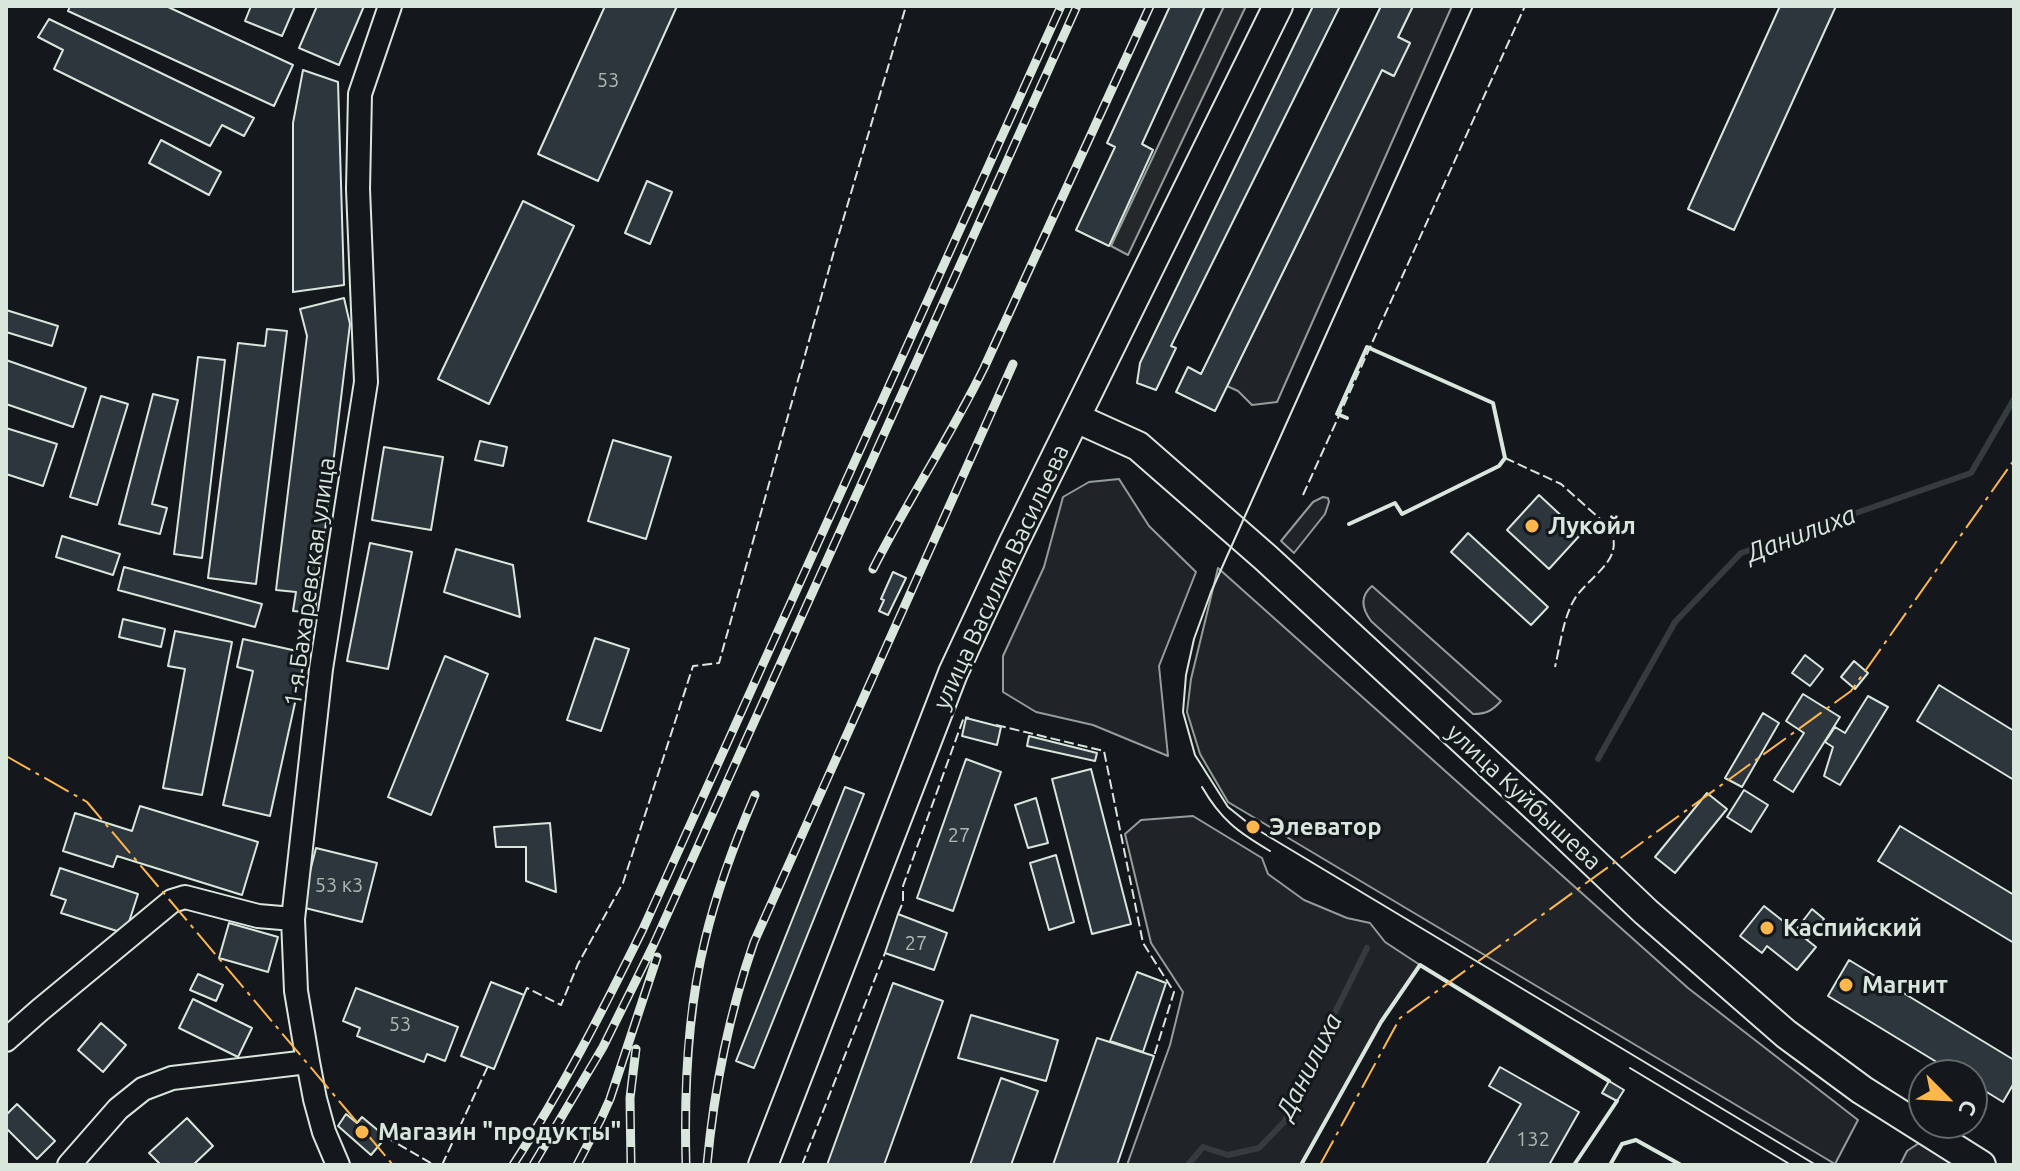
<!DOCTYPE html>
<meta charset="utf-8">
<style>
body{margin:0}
#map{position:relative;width:2020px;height:1171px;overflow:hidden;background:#14181c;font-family:Ubuntu,sans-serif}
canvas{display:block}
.frame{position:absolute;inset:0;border:8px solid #d8e6dc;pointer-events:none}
.north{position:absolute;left:1908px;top:1059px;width:80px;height:80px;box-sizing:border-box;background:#14181c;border:2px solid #626a69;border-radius:50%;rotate:114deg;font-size:22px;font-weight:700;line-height:32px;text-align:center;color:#d8e6dc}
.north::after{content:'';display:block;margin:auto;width:28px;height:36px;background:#ffb74d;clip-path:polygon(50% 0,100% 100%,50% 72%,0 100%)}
</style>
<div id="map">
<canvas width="2020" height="1171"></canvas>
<div class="frame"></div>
<div class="north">С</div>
</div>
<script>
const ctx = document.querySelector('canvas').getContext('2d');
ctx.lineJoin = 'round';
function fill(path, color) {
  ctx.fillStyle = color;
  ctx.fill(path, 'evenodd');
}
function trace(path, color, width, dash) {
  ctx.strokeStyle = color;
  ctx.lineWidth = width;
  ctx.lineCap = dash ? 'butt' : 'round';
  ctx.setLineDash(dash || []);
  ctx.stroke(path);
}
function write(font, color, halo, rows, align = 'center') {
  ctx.font = font + ' Ubuntu,sans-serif';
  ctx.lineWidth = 6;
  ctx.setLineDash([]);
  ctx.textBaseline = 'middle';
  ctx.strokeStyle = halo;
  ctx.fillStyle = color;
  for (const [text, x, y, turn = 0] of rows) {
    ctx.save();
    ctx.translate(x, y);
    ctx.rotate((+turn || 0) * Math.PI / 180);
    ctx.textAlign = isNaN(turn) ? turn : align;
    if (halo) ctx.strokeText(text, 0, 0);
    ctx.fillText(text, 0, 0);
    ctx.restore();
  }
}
const green = new Path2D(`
 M1413 6H1452L1277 402 1252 405 1238 391 1227 386 1382 70 1393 76 1410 43 1398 37Z
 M1119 479 1149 526 1196 572 1159 666 1168 756 1093 725 1036 712 1003 692V656L1044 567 1063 497 1089 482Z
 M1323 497 1328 498 1329 502 1325 514 1294 553 1281 541 1313 502Z
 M1218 568 1688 988 1858 1120 1835 1164 1228 802 1200 754 1187 712 1191 679Z
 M1372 586 1501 701C1492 711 1486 714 1473 714L1371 621C1362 609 1359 597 1372 586Z
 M1193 816 1262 858 1268 874 1304 900 1347 918 1370 923 1385 942 1420 965 1381 1022 1301 1165H1127L1170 1045 1183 992 1151 943 1125 834 1141 820Z
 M1922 1141 1960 1165H1900L1907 1151Z`);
fill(green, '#202428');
trace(green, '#939e99', 2);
const parking = new Path2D(`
 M1224 6H1246L1128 255 1111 246Z`);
fill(parking, '#24282b');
trace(parking, '#939e99', 2);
trace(new Path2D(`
 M1598 759 1675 622 1741 553 1971 473 2014 399
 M1188 1165 1203 1147 1228 1155 1259 1148 1285 1121 1297 1089 1367 948`), '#363b3e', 6);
const building = new Path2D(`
 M70 6H166L293 65 274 106 68 11Z
 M251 6H295L282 36 245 21Z
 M317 6H364L339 65 299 48Z
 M605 6H677L598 181 538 154Z
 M1170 6H1205L1142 144 1153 150 1109 246 1076 230 1115 147 1107 143Z
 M1313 6H1340L1171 346 1176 348 1156 390 1137 383 1140 363Z
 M1381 6H1413L1398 37 1410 43 1394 76 1382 70 1215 411 1176 392 1188 367 1201 374Z
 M1780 6H1836L1734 230 1688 209Z
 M49 19 254 118 244 136 222 125 210 146 54 69 63 50 38 37Z
 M303 70 338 82 344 285 293 292V123Z
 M161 140 221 172 209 195 149 163Z
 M647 181 672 192 650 244 625 233Z
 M523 201 574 226 489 404 438 379Z
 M344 298 350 324 315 613 293 611 296 592 276 590 307 336 300 309Z
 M6 310 58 326 52 346 6 332Z
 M267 329 287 331 256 584 208 578 238 343 265 346Z
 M198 357 225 360 202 558 174 554Z
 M6 360 86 388 73 427 6 404Z
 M153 394 178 400 152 504 167 508 160 534 119 524Z
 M101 396 128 404 97 505 70 497Z
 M6 428 57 444 43 486 6 474Z
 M613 440 671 457 646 539 588 521Z
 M480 441 507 447 503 466 475 460Z
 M384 447 443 457 431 530 372 520Z
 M1539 495 1581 534 1549 569 1507 530Z
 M1468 533 1548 607 1531 625 1451 552Z
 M62 536 120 554 113 575 56 557Z
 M370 543 412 552 388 669 347 661Z
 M456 549 513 565 520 617 444 592Z
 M124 567 262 604 255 627 118 590Z
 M893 572 906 578 888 615 879 611 884 600 881 599Z
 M123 619 165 629 161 647 119 637Z
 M175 631 232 642 202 795 163 788 185 669 168 666Z
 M595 638 629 649 601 731 567 720Z
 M243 639 306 653 270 816 223 805 253 671 237 667Z
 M1805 655 1823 669 1810 686 1792 673Z
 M445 656 488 674 431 815 388 797Z
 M1854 661 1868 673 1855 689 1841 677Z
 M1939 685 2014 731V780L1917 721Z
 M1803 694 1840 717 1793 792 1774 780 1804 733 1786 721Z
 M1868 696 1888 707 1840 785 1824 776 1833 747 1825 742 1835 727 1845 733Z
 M1763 713 1779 723 1742 787 1725 778Z
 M966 718 1001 727 997 745 962 736Z
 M1029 736 1097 753 1095 761 1027 746Z
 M966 759 1001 772 953 911 917 898Z
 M1091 769 1131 924 1092 934 1052 779Z
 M845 787 864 794 754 1068 736 1061Z
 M1744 790 1768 805 1751 832 1727 817Z
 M1707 793 1727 809 1675 873 1655 857Z
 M1036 798 1048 843 1028 848 1015 805Z
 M140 806 258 842 242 895 117 856 113 867 63 851 75 813 132 831Z
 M550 823 556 892 526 881V847H496L494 827Z
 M1900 826 2014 895V943L1878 861Z
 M316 848 377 863 362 922 301 907Z
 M1056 855 1074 922 1049 930 1030 863Z
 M60 868 138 894 128 925 117 931 61 913 66 900 51 895Z
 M1764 906 1816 947 1797 970 1767 946 1762 953 1740 936Z
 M1812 909 1824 919 1808 939 1796 930Z
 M898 914 947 933 934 970 885 953Z
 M229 923 278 937 268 972 219 958Z
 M1849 960 2014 1060V1083L2003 1102 1972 1083V1075H1958L1828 996Z
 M1137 972 1166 983 1143 1052 1110 1041Z
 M198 974 223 985 216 1001 190 990Z
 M491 982 524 995 494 1069 461 1056Z
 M893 983 943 1001 884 1165H827Z
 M356 988 458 1027 445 1061 427 1054 424 1062 357 1036 360 1028 343 1021Z
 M193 999 252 1028 238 1057 179 1028Z
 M971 1015 1058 1040 1046 1081 958 1058Z
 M101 1023 126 1045 103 1072 78 1050Z
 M1097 1038 1154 1056 1117 1165H1053Z
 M1500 1067 1579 1112 1549 1165H1486L1521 1104 1489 1086Z
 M1001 1078 1038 1091 1011 1165H970Z
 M1609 1081 1624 1090 1617 1101 1602 1093Z
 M17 1104 55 1141 37 1159 6 1128V1115Z
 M346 1114 357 1123 362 1117 386 1137 371 1155 338 1126Z
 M187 1118 213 1146 193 1165H161L149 1153Z`);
fill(building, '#2c363c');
trace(building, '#d8e6dc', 2);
const minor = new Path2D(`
 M6 1040 40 1010 172 901 185 897 258 916 293 919
 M69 1165 118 1109 143 1089 172 1078 308 1062
 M338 1165 324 1132 315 1099 308 1062 296 991 293 919 321 669 366 382 358 189 360 94 390 6`);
const major = new Path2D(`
 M1076 418 1138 446 1266 558 1542 813 1646 912 1786 1034 1862 1090 1981 1165
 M763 1165 953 673 1014 542 1278 6`);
trace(minor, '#d8e6dc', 26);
trace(major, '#d8e6dc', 32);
trace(minor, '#14181c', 22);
trace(major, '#14181c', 28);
trace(new Path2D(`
 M1473 6 1211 592 1194 639 1186 675 1183 712 1195 755 1228 807 1253 827 1816 1165
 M1202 787C1221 820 1238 832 1270 851
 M1630 1068 1791 1165`), '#d8e6dc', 2);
const rail = new Path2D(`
 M873 569C908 500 950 437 984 368L1150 6
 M513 1165C562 1090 603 1010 643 929L1061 6
 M533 1165 603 1047 653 946 1077 6
 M577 1165 601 1119 610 1099 657 957
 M631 1165 630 1098 636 1049
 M686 1165C684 1090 687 1013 705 940 717 890 735 842 755 795
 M707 1165C714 1089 729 1014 754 942L1013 364`);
trace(rail, '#d8e6dc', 9);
trace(rail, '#14181c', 6, [18]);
trace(new Path2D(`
 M1505 458 1561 484 1608 526C1629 559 1588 576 1574 600 1563 619 1560 646 1555 667
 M1303 495 1525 6
 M996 725 1104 751 1143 943 1174 992 1154 1056
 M898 914 903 902V886L964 717 969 718
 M524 995 527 988 561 1005 578 964 623 883 693 666 719 663 836 244 906 6
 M386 1137 434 1165
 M442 1165 488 1066
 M802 1165 885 953`), '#d8e6dc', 2, [10, 4]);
trace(new Path2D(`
 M1347 418 1337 414 1367 347 1493 403 1505 458 1499 466 1402 514 1395 503 1349 524
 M1301 1165 1381 1022 1420 965 1609 1081
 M1574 1165 1617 1101
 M1610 1165 1622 1144 1636 1140 1681 1165`), '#d8e6dc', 4);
trace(new Path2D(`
 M6 756 87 802 393 1165
 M1320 1165 1400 1018 1851 691 2014 460`), '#ffb74d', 2, [28, 6, 4, 6]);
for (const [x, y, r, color] of [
 [1532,526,8,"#ffb74d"],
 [1253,827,8,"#ffb74d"],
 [1767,928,8,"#ffb74d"],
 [1846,985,8,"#ffb74d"],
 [362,1132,8,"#ffb74d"]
]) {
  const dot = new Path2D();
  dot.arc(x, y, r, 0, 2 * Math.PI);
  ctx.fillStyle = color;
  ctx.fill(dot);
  trace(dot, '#14181c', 3);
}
write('20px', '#adbab4', null, [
 ["53",608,80],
 ["27",959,835],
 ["53 к3",339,885],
 ["27",916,943],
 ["53",400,1024],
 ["132",1533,1139]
]);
write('bold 24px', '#d8e6dc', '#14181c', [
 ["Лукойл",1548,526],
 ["Элеватор",1269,827],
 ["Каспийский",1783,928],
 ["Магнит",1862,985],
 ["Магазин \"продукты\"",378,1132]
], 'left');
write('24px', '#d8e6dc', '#14181c', [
 ["улица Василия Васильева",1001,577,-65],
 ["1-я Бахаревская улица",310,582,-82],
 ["улица Куйбышева",1524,797,43]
]);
write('italic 26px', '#d8e6dc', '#14181c', [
 ["Данилиха",1801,534,-21],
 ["Данилиха",1309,1066,-63]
]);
</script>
